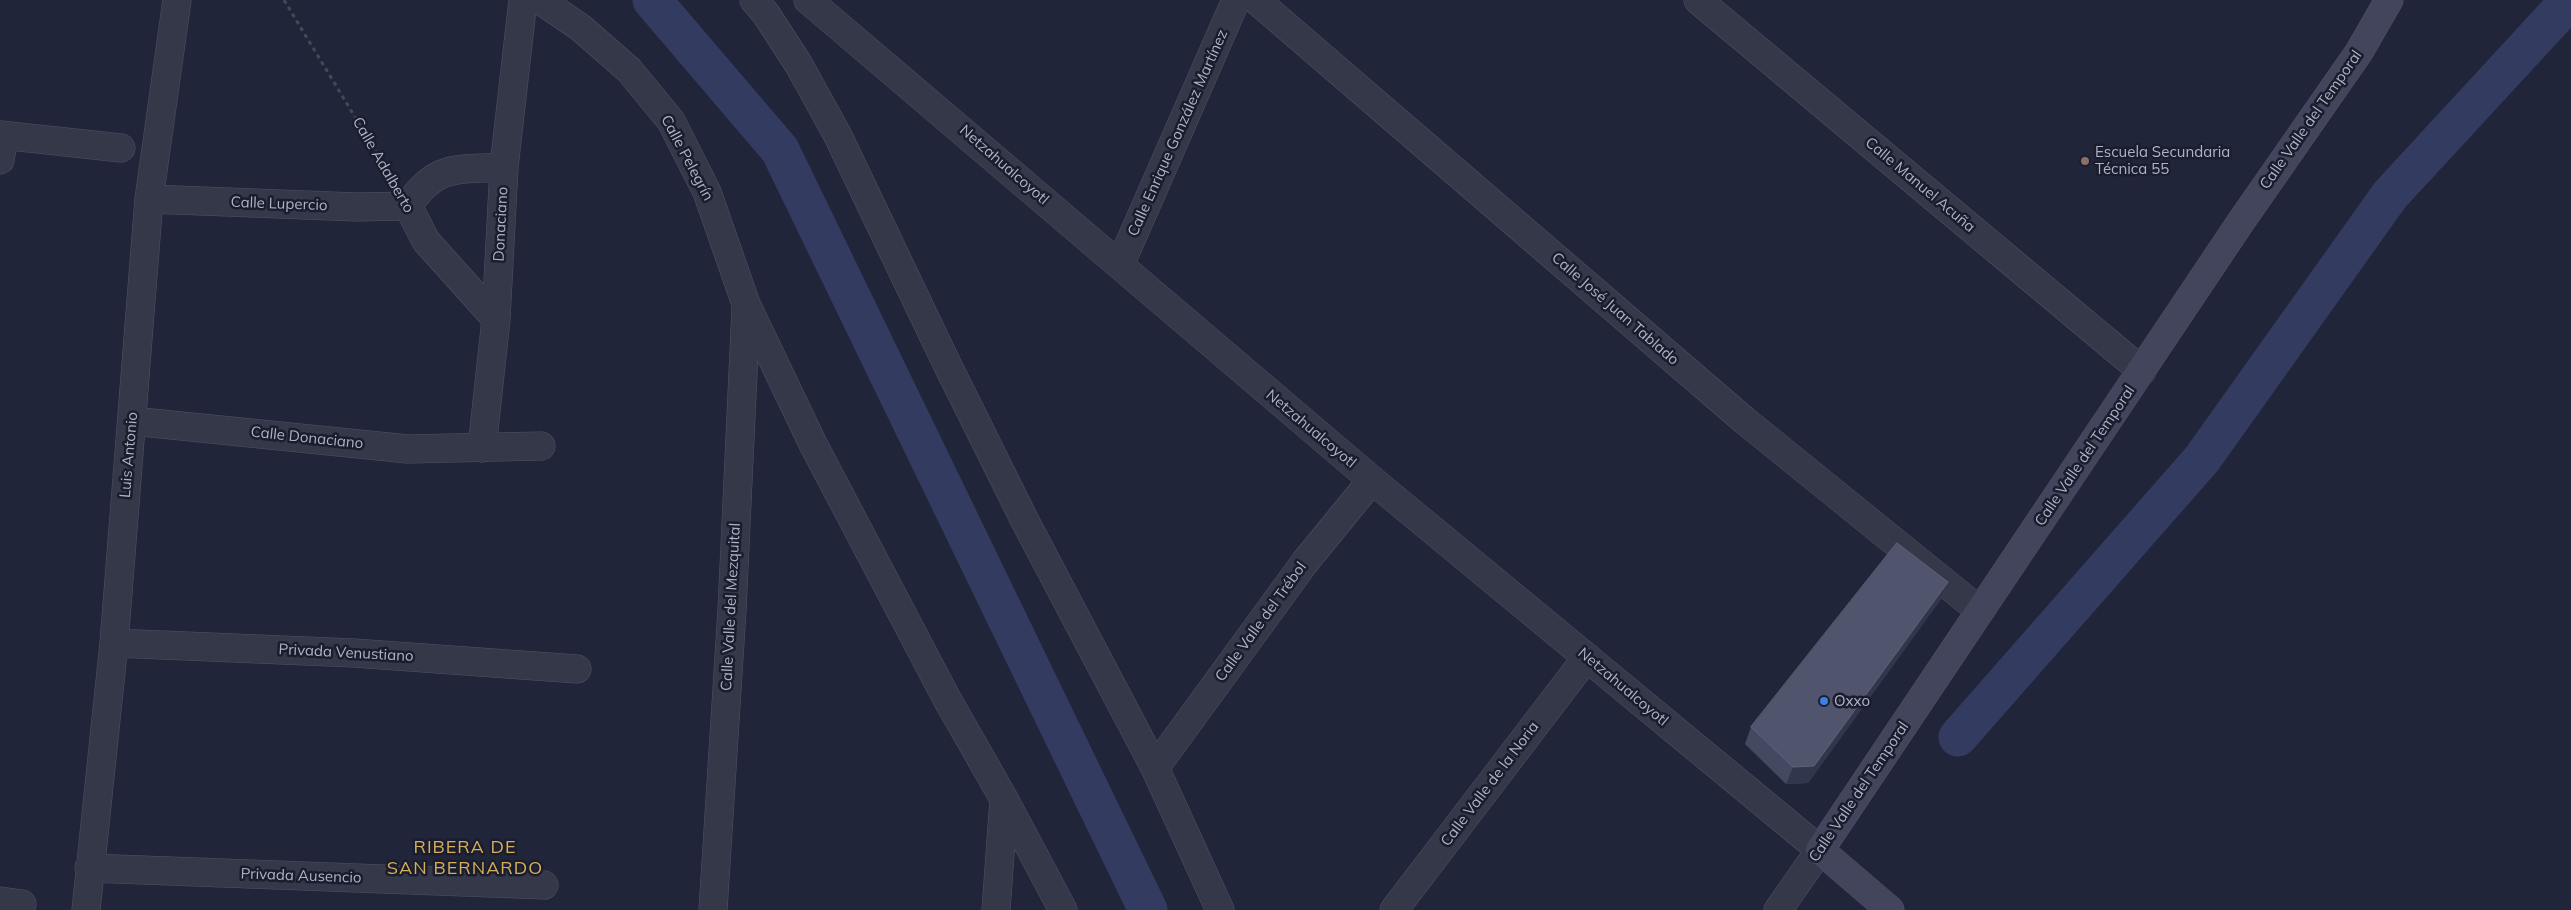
<!DOCTYPE html>
<meta charset="utf-8">
<style>
body{margin:0}
canvas{display:block;background:#212539}
</style>
<canvas width="2571" height="910"></canvas>
<script>
const ctx = document.querySelector('canvas').getContext('2d');
ctx.lineJoin = 'round';
function trace(path, color, width, dash) {
  ctx.strokeStyle = color;
  ctx.lineWidth = width;
  ctx.lineCap = dash ? 'butt' : 'round';
  ctx.setLineDash(dash || []);
  ctx.stroke(path);
}
function fill(path, color) {
  ctx.fillStyle = color;
  ctx.fill(path, 'evenodd');
}
function write(font, color, halo, rows, align = 'center') {
  ctx.font = font + ' Mulish,sans-serif';
  ctx.lineWidth = 5;
  ctx.setLineDash([]);
  ctx.textBaseline = 'middle';
  ctx.strokeStyle = halo;
  ctx.fillStyle = color;
  for (const [text, x, y, turn = 0] of rows) {
    ctx.save();
    ctx.translate(x, y);
    ctx.rotate((+turn || 0) * Math.PI / 180);
    ctx.textAlign = isNaN(turn) ? turn : align;
    if (halo) ctx.strokeText(text, 0, 0);
    ctx.fillText(text, 0, 0);
    ctx.restore();
  }
}
trace(new Path2D(`
 M652 0 780 150 1148 910
 M1958 737 2202 459 2390 195 2570 0`), '#343b60', 39);
const street = new Path2D(`
 M540 0 581 28 629 70 671 121 707 192 746 304 813 444 947 699 1004 799 1063 910
 M754 0 766 14 799 65 838 136 946 362 1026 523 1155 768 1220 910
 M808 0 1372 480 1820 850 1778 910
 M1256 0 1744 420 1980 611
 M1698 0 2142 371
 M0 135 121 148
 M0 160 4 136
 M149 199 357 207 408 206
 M408 206 426 241 496 319
 M408 206C436 163 458 170 504 167
 M1120 265 1236 0
 M132 421 408 449 541 446
 M482 448 496 319 504 167 523 0
 M114 643 354 653 577 669
 M1155 768 1305 562 1372 480
 M89 868 544 885
 M0 901 22 904
 M86 910 114 643 149 199 177 0
 M713 910 732 610 746 308
 M996 910 1004 799
 M1394 910 1587 657`);
const secondary = new Path2D(`
 M1890 910 1820 850 2240 223 2359 52 2389 0`);
trace(street, '#4f5264', 29);
trace(secondary, '#4f5264', 29);
trace(new Path2D(`
 M284 0 389 173`), '#3d4d54', 3, [4, 4]);
trace(street, '#343849', 28);
trace(secondary, '#42455c', 28);
fill(new Path2D(`
 M1948 582 1941 599 1808 783 1786 784 1745 744 1751 727Z`), '#444961');
fill(new Path2D(`
 M1948 582 1941 599 1808 783 1786 784 1793 767Z`), '#31364c');
const building = new Path2D(`
 M1897 543 1948 582 1814 766 1793 767 1751 727Z`);
fill(building, '#50546c');
trace(building, '#5e637a', 1);
for (const [x, y, r, color] of [
 [2085,161,5,"#8d6e63"],
 [1824,701,5,"#3f7fe0"]
]) {
  const dot = new Path2D();
  dot.arc(x, y, r, 0, 2 * Math.PI);
  ctx.fillStyle = color;
  ctx.fill(dot);
  trace(dot, '#1a1d2e', 2);
}
write('15px', '#afb2c6', '#1a1d2e', [
 ["Calle Valle del Temporal",2311,120,-55],
 ["Calle Enrique González Martínez",1178,133,-66],
 ["Calle Pelegrín",687,158,62],
 ["Calle Adalberto",383,165,60],
 ["Netzahualcoyotl",1004,165,41],
 ["Calle Manuel Acuña",1920,185,40],
 ["Calle Lupercio",279,204,2],
 ["Donaciano",501,224,-87],
 ["Calle José Juan Tablado",1615,309,41],
 ["Netzahualcoyotl",1311,429,40],
 ["Calle Donaciano",307,438,6],
 ["Luis Antonio",129,455,-85],
 ["Calle Valle del Temporal",2085,456,-56],
 ["Calle Valle del Mezquital",731,607,-87],
 ["Calle Valle del Trébol",1261,622,-54],
 ["Privada Venustiano",346,653,3],
 ["Netzahualcoyotl",1623,687,40],
 ["Calle Valle de la Noria",1490,784,-53],
 ["Calle Valle del Temporal",1859,792,-56],
 ["Privada Ausencio",301,876,2]
]);
write('15px', '#afb2c6', '#1a1d2e', [
 ["Escuela Secundaria",2095,152],
 ["Técnica 55",2095,169],
 ["Oxxo",1834,701]
], 'left');
ctx.letterSpacing = '1px';
write('18px', '#d5ae5b', '#1a1d2e', [
 ["RIBERA DE",465,848],
 ["SAN BERNARDO",465,869]
]);
ctx.letterSpacing = '0px';
</script>
